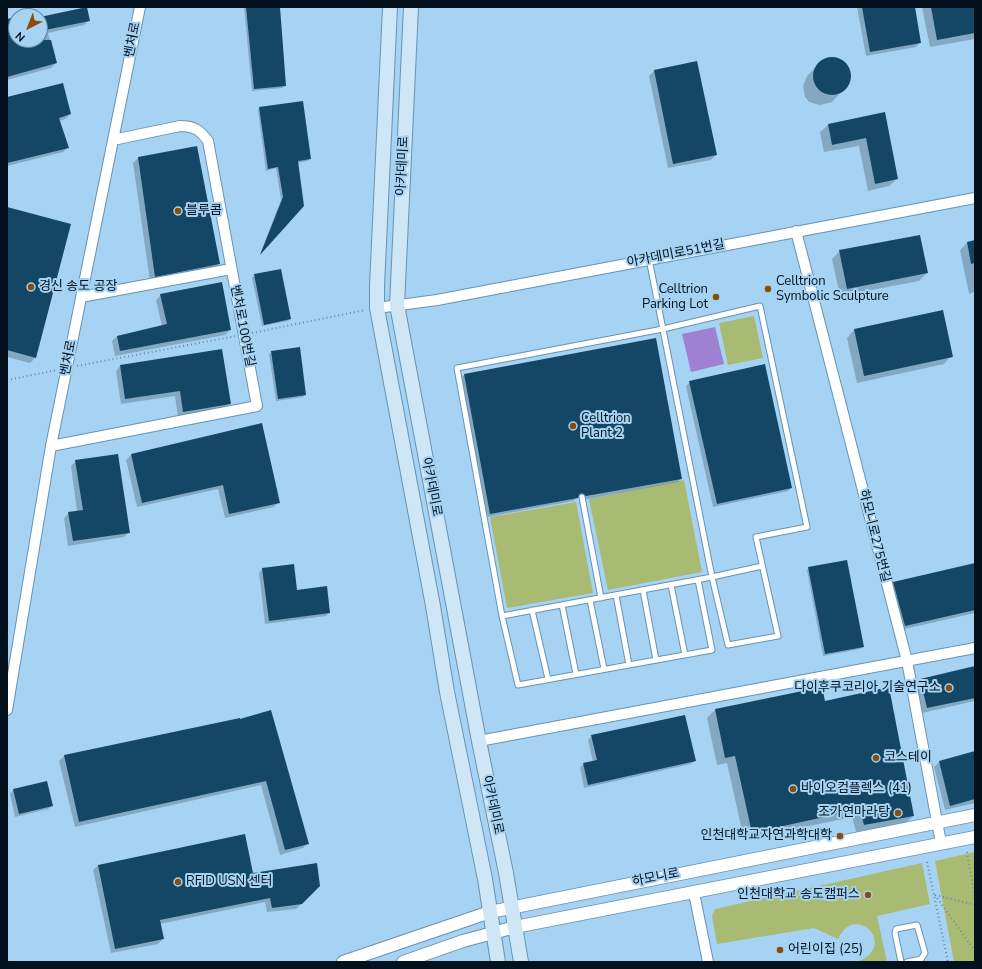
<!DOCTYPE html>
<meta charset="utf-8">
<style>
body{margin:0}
#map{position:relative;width:982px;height:969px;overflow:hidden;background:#a6d3f3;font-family:"Nunito Sans",sans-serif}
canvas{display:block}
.frame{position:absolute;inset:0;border:8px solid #02111c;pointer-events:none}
.north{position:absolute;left:8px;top:8px;width:40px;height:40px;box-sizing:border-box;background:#a6d3f3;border:1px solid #64859d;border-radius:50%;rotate:222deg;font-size:11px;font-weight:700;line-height:16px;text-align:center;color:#02111c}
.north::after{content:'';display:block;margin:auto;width:14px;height:18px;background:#894c0c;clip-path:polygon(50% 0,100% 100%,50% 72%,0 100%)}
</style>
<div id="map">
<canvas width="982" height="969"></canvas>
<div class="frame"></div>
<div class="north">N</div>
</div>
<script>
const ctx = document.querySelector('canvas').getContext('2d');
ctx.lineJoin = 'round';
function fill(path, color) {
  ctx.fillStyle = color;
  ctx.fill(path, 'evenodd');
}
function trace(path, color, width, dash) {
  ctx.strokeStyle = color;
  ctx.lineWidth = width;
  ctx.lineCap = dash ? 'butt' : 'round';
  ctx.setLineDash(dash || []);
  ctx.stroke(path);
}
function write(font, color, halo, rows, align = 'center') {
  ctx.font = font + ' "Nunito Sans","Noto Sans KR",sans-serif';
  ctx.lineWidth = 4;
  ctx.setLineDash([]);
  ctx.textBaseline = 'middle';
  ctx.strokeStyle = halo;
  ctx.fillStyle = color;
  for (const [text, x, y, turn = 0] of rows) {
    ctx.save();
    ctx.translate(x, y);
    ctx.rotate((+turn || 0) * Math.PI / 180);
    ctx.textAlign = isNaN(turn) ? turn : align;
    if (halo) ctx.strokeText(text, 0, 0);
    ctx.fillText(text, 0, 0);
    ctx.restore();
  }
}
fill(new Path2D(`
 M754 316 763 358 728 365 719 323Z
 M684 480 702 572 608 590 589 499Z
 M576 502 593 593 507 608 490 517Z
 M975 852V962H954L935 861Z
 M922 863 930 904 877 916 887 962H857C899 947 856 901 838 939L814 928 717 944 712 916 715 909Z`), '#a9ba73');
fill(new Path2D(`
 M715 327 724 364 691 372 682 334Z`), '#9f81d4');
fill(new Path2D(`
 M244 7H279L285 85 282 88 252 91Z
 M857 7H914L920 42 916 47 866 56Z
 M922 7H975V39L930 47Z
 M35 13V16H23Z
 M16 18V40H40V18L89 20 84 25 48 33 56 63 51 68 7 80V20Z
 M829 58 840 60 848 68 850 80 843 90 832 102 820 105 809 102 805 97 803 86 807 76 823 60Z
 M697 62 716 155 711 160 668 168 649 76 654 71Z
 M7 98 70 114 65 119 59 121 68 147 63 152 7 166Z
 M260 107 310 159 307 161 297 163 302 206 260 254 281 200 276 168 266 171 258 110Z
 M884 114 897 179 889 186 868 191 859 146 824 152 820 132 828 125Z
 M138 158 219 264 214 269 150 281 133 163Z
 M7 208 35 358 30 363 7 357Z
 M975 241V292L969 294 960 250 967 243Z
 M840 251 927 273 919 281 840 296 832 259Z
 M254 275 290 319 288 321 262 326 252 278Z
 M161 295 230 330 225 335 115 356 112 341 117 336 162 326 156 300Z
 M854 330 951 356 944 364 857 383 847 338Z
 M655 339 681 478 678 482 582 500 578 497 573 501 487 517 460 378 464 375Z
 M272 352 305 395 303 397 276 401 269 354Z
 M120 366 229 403 224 408 178 417 175 396 121 404 116 371Z
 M690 382 791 488 788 491 713 507 686 386Z
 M261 424 278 502 274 507 225 518 218 489 137 507 126 460 131 455Z
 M76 461 129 532 124 537 68 546 64 518 69 513 77 512 71 466Z
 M975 564V613L900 630 889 588 894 583Z
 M809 568 863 647 860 649 823 656 807 570Z
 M262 569 296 591 329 613 326 616 265 624 259 573Z
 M975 667V701L922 713 916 685 921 680Z
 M825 703 913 816 905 824 856 832 852 817 744 840 727 763 717 765 707 718 715 710Z
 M239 719 308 843 303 848 280 855 261 785 75 827 59 761 64 756Z
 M592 736 695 761 691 764 584 788 580 767 584 764 593 762 588 740Z
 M975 752V803L945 810 934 767 939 762Z
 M13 790 52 806 48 809 15 817 10 794Z
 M98 865 252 874 319 886 296 909 267 912 265 902 160 924 163 939 158 944 111 953 93 870Z`), '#0003');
fill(new Path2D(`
 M87 7 90 21 40 31V17Z
 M246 7H280L286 86 254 89Z
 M862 7H915L921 43 870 52Z
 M931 7H975V33L937 40Z
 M16 17V40H51L57 63 7 77V19Z
 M813 76a19 19 0 1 1 38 0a19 19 0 1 1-38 0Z
 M697 61 717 155 673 164 654 70Z
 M63 83 71 114 59 118 69 148 7 163V97Z
 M303 101 311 159 298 161 304 206 260 255 283 197 278 167 268 169 259 107Z
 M885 112 898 179 875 184 866 138 832 145 828 124Z
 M197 146 220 264 155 277 138 157Z
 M7 207 71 224 36 358 7 350Z
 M920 235 928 273 847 289 839 250Z
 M975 240V263L971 264 967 242Z
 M281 269 291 319 264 325 254 274Z
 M222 282 231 330 120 351 117 336 167 324 160 294Z
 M943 310 953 357 864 376 854 329Z
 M656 338 682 479 586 496 581 493 578 498 490 514 464 374Z
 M300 347 306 395 278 399 271 351Z
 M222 349 231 404 183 412 180 391 125 399 120 365Z
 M765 364 792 488 717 504 689 381Z
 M262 423 280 503 229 514 223 485 142 503 131 454Z
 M118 454 130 533 73 541 68 512 83 510 75 460Z
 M847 560 864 647 825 654 808 567Z
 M975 563V610L905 626 893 582Z
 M294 564 297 590 327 586 330 613 269 621 262 568Z
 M975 666V698L927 708 920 679Z
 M822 687 825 701 889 687 914 816 864 825 860 809 752 833 735 756 725 758 715 709Z
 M271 710 309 844 285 850 266 781 79 822 64 755 240 718V719Z
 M685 715 696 761 588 785 583 763 597 760 591 735Z
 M975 751V799L950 806 939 761Z
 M47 781 53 806 19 814 13 789Z
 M245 834 253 873 317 863 320 886 302 904 272 908 270 898 160 920 164 939 115 949 98 865Z`), '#144766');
const service = new Path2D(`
 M649 259 712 577 502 616 457 368 663 329 760 306 807 527 756 537 778 636 728 645 712 577 762 566
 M582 497 601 598
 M671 585 685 655
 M643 590 656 660
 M616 595 629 665
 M590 600 604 669
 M562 605 576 674
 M532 610 548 679
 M502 616 518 685 712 650 698 580
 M901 962 895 933 896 929 917 925 925 953 921 959 907 962`);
const minor = new Path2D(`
 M796 231 907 661 941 843
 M81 297 231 269
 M377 308 437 300 975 198
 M51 446 257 406 208 141C200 130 194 126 180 126L113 140
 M7 710 51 446 140 7
 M479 741 975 648
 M694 893 708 962`);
const tertiary = new Path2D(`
 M343 962 490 912 975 815
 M403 962 463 941 515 927 975 837`);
const secondary = new Path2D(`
 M390 7 377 286V308L433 606 447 692 485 879 498 962
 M411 7 397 305 479 741 506 873 521 962`);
trace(service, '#6893b1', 7);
trace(minor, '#6893b1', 12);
trace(tertiary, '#6893b1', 14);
trace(secondary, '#6893b1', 16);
trace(new Path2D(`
 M252 333 365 310
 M77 366 236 336
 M7 380 57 370
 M967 852 975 898
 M927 862 948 962
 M935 895 975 951
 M935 895 975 905`), '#6b8da5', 2, [1, 3]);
trace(service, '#fff', 5);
trace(minor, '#fff', 10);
trace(tertiary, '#fff', 12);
trace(secondary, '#cee6f6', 14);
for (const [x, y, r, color] of [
 [178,211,4,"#894c0c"],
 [31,287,4,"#894c0c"],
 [768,289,4,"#894c0c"],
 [716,297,4,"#894c0c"],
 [573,426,4,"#894c0c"],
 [949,688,4,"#894c0c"],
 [876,758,4,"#894c0c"],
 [793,789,4,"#894c0c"],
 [898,813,4,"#894c0c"],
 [840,836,4,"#894c0c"],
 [178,882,4,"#894c0c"],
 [868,895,4,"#894c0c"],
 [780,950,4,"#894c0c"]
]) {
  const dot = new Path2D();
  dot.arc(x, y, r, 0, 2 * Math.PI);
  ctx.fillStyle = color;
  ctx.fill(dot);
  trace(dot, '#a6d3f3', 1.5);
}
write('13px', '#02111c', '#a6d3f3', [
 ["벤처로",133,40,-79],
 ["아카데미로",403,166,-87],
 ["아카데미로51번길",676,254,-11],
 ["벤처로100번길",242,326,79],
 ["벤처로",69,358,-79],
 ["아카데미로",431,487,79],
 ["하모니로275번길",874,536,76],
 ["아카데미로",492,805,78],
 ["하모니로",656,878,-11]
]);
write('13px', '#02111c', '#a6d3f3', [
 ["블루콤",186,211],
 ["Celltrion",776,282],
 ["Symbolic Sculpture",776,297],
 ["경신 송도 공장",39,287],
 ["Celltrion",708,290,"right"],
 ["Parking Lot",708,305,"right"],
 ["Celltrion",581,419],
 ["Plant 2",581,434],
 ["다이후쿠코리아 기술연구소",941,688,"right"],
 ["코스테이",884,758],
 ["바이오컴플렉스 (41)",801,789],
 ["조가연마라탕",890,813,"right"],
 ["인천대학교자연과학대학",832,836,"right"],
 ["RFID USN 센터",186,882],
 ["인천대학교 송도캠퍼스",860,895,"right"],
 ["어린이집 (25)",788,950]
], 'left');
</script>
